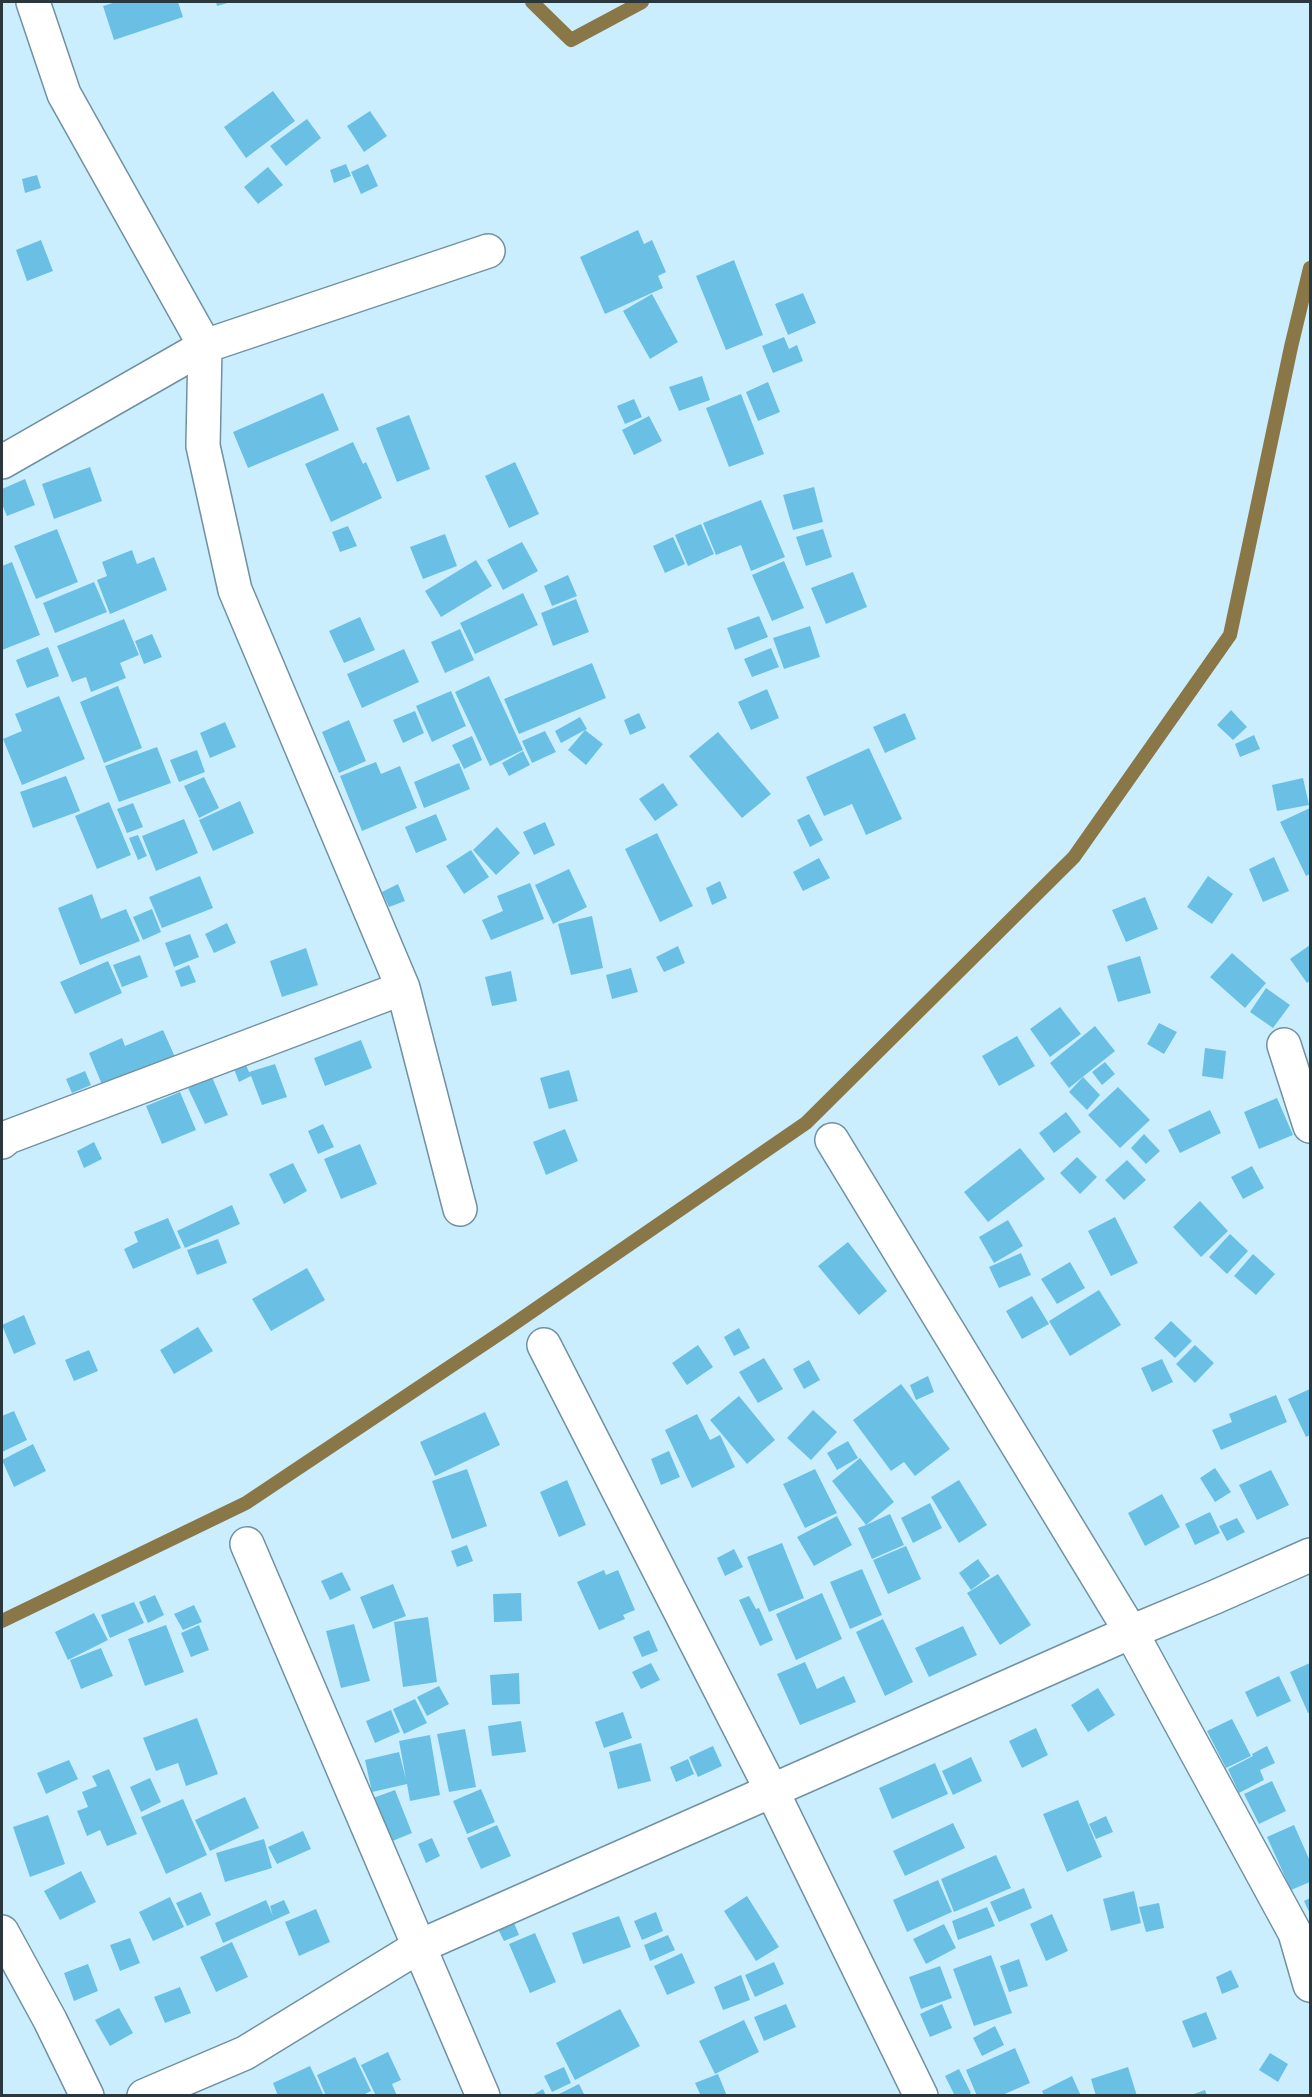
<!DOCTYPE html>
<style>
body{margin:0}
#map{position:relative;width:1312px;height:2097px;overflow:hidden;background:#cbeeff;font-family:Barlow,sans-serif}
canvas{display:block}
.frame{position:absolute;inset:0;border:3px solid #2a383e;pointer-events:none}
</style>
<div id="map">
<canvas width="1312" height="2097"></canvas>
<div class="frame"></div>
</div>
<script>
const ctx = document.querySelector('canvas').getContext('2d');
ctx.lineJoin = 'round';
function trace(path, color, width, dash) {
  ctx.strokeStyle = color;
  ctx.lineWidth = width;
  ctx.lineCap = dash ? 'butt' : 'round';
  ctx.setLineDash(dash || []);
  ctx.stroke(path);
}
function fill(path, color) {
  ctx.fillStyle = color;
  ctx.fill(path, 'evenodd');
}
trace(new Path2D(`
 M532 2 571 40 642 2
 M2 1621 246 1503 505 1330 806 1123 1074 857 1230 635 1291 347 1310 268`), '#8a7747', 14);
fill(new Path2D(`
 M116 2H178L183 17 114 40 103 6Z
 M216 2H231L217 6Z
 M273 91 295 121 246 158 224 127Z
 M370 111 387 136 364 152 347 126Z
 M307 119 321 138 286 166 270 146Z
 M346 164 351 176 334 183 330 170Z
 M368 164 378 186 361 194 351 172Z
 M268 167 283 185 258 204 244 187Z
 M37 175 41 188 25 193 22 179Z
 M638 230 644 244 652 240 666 272 658 276 663 288 605 314 580 257Z
 M41 240 53 271 27 281 16 250Z
 M734 260 763 335 726 350 696 276Z
 M803 293 816 323 788 335 775 304Z
 M652 294 678 342 650 359 623 311Z
 M784 337 789 349 797 345 803 361 773 373 762 346Z
 M702 376 710 400 679 411 669 387Z
 M768 382 780 412 758 421 746 392Z
 M323 393 339 430 248 468 233 432Z
 M741 394 764 454 729 467 706 408Z
 M634 399 642 417 625 424 617 406Z
 M409 415 430 469 397 482 376 428Z
 M649 416 662 441 634 455 622 430Z
 M353 442 363 464 366 462 382 498 331 522 305 464Z
 M515 462 539 514 509 528 485 476Z
 M90 467 102 501 54 519 42 484Z
 M25 479 35 505 7 516 2 504V489Z
 M814 487 823 522 793 530 783 495Z
 M761 500 785 557 751 571 741 545 716 555 703 523Z
 M701 524 714 554 688 566 675 535Z
 M348 526 357 546 340 552 332 532Z
 M57 529 78 582 36 599 14 546Z
 M823 529 832 557 806 566 796 537Z
 M445 534 457 566 423 579 410 547Z
 M673 537 685 564 665 573 653 546Z
 M522 542 538 571 503 590 487 560Z
 M132 550 137 564 154 557 167 590 110 614 97 580 107 576 102 562Z
 M476 560 492 586 441 617 425 591Z
 M784 561 804 608 772 621 752 575Z
 M12 562 40 635 2 650V566Z
 M853 572 867 607 826 624 811 588Z
 M568 575 577 596 552 606 544 586Z
 M94 582 107 612 55 633 43 603Z
 M523 593 538 625 475 654 460 623Z
 M576 599 589 632 553 646 541 613Z
 M759 616 768 637 735 650 727 628Z
 M360 617 375 650 344 663 329 631Z
 M124 619 139 655 120 663 126 678 91 692 86 677 72 682 57 646Z
 M810 626 820 657 784 669 773 638Z
 M460 629 474 660 445 673 431 642Z
 M152 634 162 657 144 664 135 641Z
 M48 647 59 676 27 688 16 660Z
 M771 648 779 667 752 677 744 659Z
 M404 649 419 682 362 708 347 674Z
 M592 663 606 698 519 734 504 699Z
 M489 676 523 750 490 766 455 692Z
 M118 686 142 748 104 763 80 702Z
 M767 689 779 718 751 730 738 702Z
 M451 691 466 726 432 742 416 706Z
 M59 696 85 759 22 785 3 739 22 731 15 714Z
 M1231 710 1247 727 1233 740 1217 725Z
 M415 711 424 733 403 743 393 720Z
 M639 713 646 728 630 735 624 720Z
 M905 713 916 739 885 753 873 727Z
 M580 717 587 729 585 730 603 744 586 765 568 750 585 730 561 743 555 731Z
 M349 720 366 761 339 773 322 732Z
 M225 722 236 747 210 758 200 733Z
 M545 731 556 752 532 763 522 741Z
 M718 732 771 794 742 818 689 756Z
 M1254 735 1260 749 1240 757 1235 744Z
 M472 736 482 760 464 769 452 745Z
 M157 747 171 783 119 802 105 766Z
 M869 748 902 819 866 835 852 804 824 816 806 777Z
 M197 750 205 772 179 782 170 760Z
 M523 751 530 765 509 776 502 763Z
 M376 762 381 774 400 766 417 808 362 831 340 776Z
 M459 763 470 789 424 808 414 782Z
 M66 776 80 811 33 828 20 792Z
 M204 777 219 808 199 818 184 786Z
 M1303 778 1309 805 1277 811 1272 785Z
 M663 783 678 805 655 821 639 799Z
 M240 801 254 833 213 851 199 820Z
 M109 802 131 855 97 869 75 816Z
 M133 803 143 827 127 833 117 809Z
 M1310 808V874L1306 876 1280 822Z
 M436 814 447 840 416 853 405 827Z
 M809 814 823 840 810 847 797 820Z
 M184 819 198 853 156 871 142 836Z
 M545 822 555 845 534 855 523 832Z
 M497 827 520 853 496 875 473 850Z
 M657 833 693 906 660 922 625 849Z
 M138 835 147 856 138 860 129 838Z
 M471 850 489 877 464 894 446 866Z
 M1274 857 1289 891 1263 902 1249 869Z
 M819 858 830 878 803 891 793 872Z
 M569 869 587 907 553 924 535 885Z
 M200 876 213 908 162 928 149 897Z
 M1208 876 1233 894 1212 924 1187 907Z
 M720 881 727 898 712 905 706 888Z
 M530 883 544 919 491 940 482 920 503 911 497 896Z
 M398 884 405 901 389 907 382 892Z
 M92 894 101 919 126 909 140 941 80 965 58 908Z
 M1145 897 1158 929 1126 942 1112 910Z
 M152 909 161 932 143 940 133 917Z
 M592 916 603 968 571 975 558 924Z
 M227 923 236 943 214 953 205 934Z
 M190 934 199 957 174 967 165 943Z
 M1310 945V981L1307 983 1290 959Z
 M678 946 685 963 664 972 656 957Z
 M306 948 318 985 282 997 270 961Z
 M1232 953 1266 983 1245 1008 1210 977Z
 M140 955 148 977 122 987 113 965Z
 M1140 956 1151 993 1118 1002 1107 966Z
 M108 961 122 993 75 1014 60 982Z
 M189 965 196 982 181 987 175 971Z
 M631 968 638 992 612 999 606 975Z
 M511 971 517 1001 492 1006 485 977Z
 M1266 988 1290 1005 1273 1028 1250 1012Z
 M1060 1007 1081 1034 1050 1057 1030 1029Z
 M1159 1023 1177 1032 1164 1054 1147 1044Z
 M1095 1026 1115 1051 1069 1088 1050 1063Z
 M163 1030 175 1057 103 1087 89 1053 122 1038 125 1046Z
 M1017 1036 1035 1066 999 1086 982 1056Z
 M361 1040 372 1068 325 1086 314 1058Z
 M1205 1048 1226 1051 1223 1079 1202 1076Z
 M1105 1062 1115 1074 1102 1085 1092 1072Z
 M275 1064 287 1097 262 1105 251 1076 239 1082 234 1069 246 1065 249 1072Z
 M569 1070 578 1101 549 1109 540 1078Z
 M85 1071 91 1085 72 1093 66 1079Z
 M212 1077 228 1115 205 1124 188 1088Z
 M1083 1077 1100 1095 1087 1110 1069 1092Z
 M1118 1087 1150 1120 1120 1148 1088 1115Z
 M180 1092 196 1130 162 1144 146 1106Z
 M1277 1098 1293 1135 1259 1149 1244 1112Z
 M1210 1110 1221 1133 1180 1153 1168 1130Z
 M1066 1112 1081 1132 1054 1153 1039 1133Z
 M323 1124 334 1147 318 1154 308 1131Z
 M565 1129 578 1161 546 1175 533 1142Z
 M1144 1134 1160 1151 1146 1164 1131 1148Z
 M94 1142 102 1159 84 1168 77 1151Z
 M360 1144 377 1184 341 1199 324 1159Z
 M1020 1148 1045 1179 988 1222 964 1192Z
 M1077 1157 1097 1177 1080 1194 1060 1173Z
 M1127 1160 1146 1180 1124 1200 1105 1180Z
 M293 1163 307 1191 284 1204 269 1174Z
 M1252 1166 1264 1188 1243 1199 1231 1177Z
 M1200 1201 1228 1231 1201 1257 1173 1227Z
 M232 1205 240 1224 185 1248 177 1231Z
 M1115 1217 1138 1263 1111 1276 1088 1231Z
 M168 1218 181 1248 133 1269 124 1249 138 1242 134 1232Z
 M1008 1220 1023 1246 994 1263 979 1237Z
 M1230 1234 1248 1251 1227 1274 1209 1257Z
 M218 1239 227 1263 197 1275 187 1250Z
 M848 1242 887 1291 859 1315 818 1266Z
 M1021 1253 1031 1275 999 1288 989 1267Z
 M1253 1254 1275 1274 1256 1295 1234 1276Z
 M1070 1262 1085 1288 1057 1304 1041 1279Z
 M307 1268 325 1300 271 1331 252 1299Z
 M1099 1290 1121 1325 1070 1356 1049 1321Z
 M1032 1296 1049 1324 1022 1339 1006 1311Z
 M24 1315 36 1344 14 1354 2 1325Z
 M1171 1321 1192 1341 1175 1358 1154 1338Z
 M198 1327 213 1351 174 1374 160 1350Z
 M739 1328 750 1348 734 1356 724 1337Z
 M698 1345 713 1367 687 1385 672 1363Z
 M1195 1345 1214 1363 1195 1383 1176 1364Z
 M89 1350 98 1371 74 1381 65 1360Z
 M764 1358 783 1389 758 1403 739 1372Z
 M1162 1359 1173 1382 1152 1392 1141 1368Z
 M809 1360 820 1380 804 1389 793 1369Z
 M928 1376 934 1392 916 1400 910 1385Z
 M901 1384 950 1449 915 1476 904 1462 891 1471 853 1420Z
 M1310 1389V1435L1306 1437 1288 1399Z
 M1276 1395 1287 1422 1221 1450 1212 1430 1232 1422 1229 1414Z
 M739 1396 775 1440 747 1464 710 1420Z
 M813 1410 837 1432 811 1460 787 1438Z
 M14 1411 27 1440 2 1452V1416Z
 M485 1412 500 1445 435 1476 420 1442Z
 M697 1414 710 1440 720 1435 735 1467 692 1488 665 1430Z
 M848 1441 858 1458 837 1470 827 1453Z
 M33 1444 46 1471 14 1487 2 1460Z
 M669 1451 680 1477 661 1485 651 1459Z
 M860 1458 894 1502 866 1525 890 1514 904 1545 872 1559 858 1528 866 1525 832 1481Z
 M1215 1468 1231 1492 1215 1502 1200 1478Z
 M467 1469 487 1526 452 1539 432 1481Z
 M815 1469 837 1513 805 1528 783 1484Z
 M1271 1470 1289 1505 1257 1520 1239 1485Z
 M567 1480 586 1525 559 1537 540 1492Z
 M959 1480 987 1525 959 1543 931 1497Z
 M1162 1494 1180 1527 1145 1546 1128 1513Z
 M930 1503 942 1528 913 1543 901 1518Z
 M1210 1512 1220 1533 1195 1545 1185 1524Z
 M837 1516 852 1545 814 1566 797 1537Z
 M1237 1518 1245 1532 1227 1541 1219 1526Z
 M782 1543 804 1598 769 1612 747 1557Z
 M467 1545 473 1561 457 1567 451 1551Z
 M906 1546 921 1579 888 1594 873 1560Z
 M734 1549 743 1567 725 1576 717 1558Z
 M978 1559 990 1576 971 1590 959 1573Z
 M862 1569 882 1615 850 1629 830 1582Z
 M604 1570 606 1575 618 1570 635 1610 623 1615 625 1619 599 1630 577 1582Z
 M342 1572 351 1590 330 1600 321 1581Z
 M998 1574 1031 1625 1000 1645 967 1593Z
 M393 1584 406 1616 373 1629 360 1597Z
 M521 1593 522 1621 494 1622 493 1594Z
 M822 1593 842 1639 796 1660 776 1614Z
 M155 1595 164 1615 148 1623 139 1602Z
 M749 1596 756 1609 759 1608 773 1640 760 1646 739 1600Z
 M134 1602 144 1623 110 1638 101 1615Z
 M194 1605 202 1622 183 1630 174 1614Z
 M94 1613 108 1640 68 1660 55 1632Z
 M428 1617 437 1682 403 1687 394 1622Z
 M883 1619 913 1682 885 1696 856 1632Z
 M354 1624 370 1681 341 1688 326 1631Z
 M166 1625 184 1672 145 1686 128 1639Z
 M199 1625 209 1650 191 1657 181 1633Z
 M963 1626 977 1655 929 1677 915 1648Z
 M649 1630 658 1651 642 1657 633 1637Z
 M101 1648 113 1676 81 1689 70 1660Z
 M805 1662 817 1689 844 1676 856 1702 800 1725 777 1674Z
 M651 1663 660 1680 641 1689 632 1672Z
 M1310 1663V1712L1308 1713 1290 1672Z
 M519 1673 520 1704 492 1705 490 1675Z
 M1279 1676 1291 1701 1257 1717 1245 1692Z
 M439 1686 449 1704 427 1716 417 1697Z
 M1098 1688 1115 1715 1088 1732 1071 1705Z
 M415 1699 427 1723 404 1734 393 1709Z
 M391 1710 400 1732 375 1743 366 1721Z
 M623 1712 632 1738 604 1748 595 1722Z
 M197 1718 218 1774 186 1786 178 1763 156 1771 143 1738Z
 M1232 1719 1251 1756 1226 1768 1207 1731Z
 M521 1721 526 1752 492 1756 488 1726Z
 M1036 1728 1048 1755 1022 1768 1009 1741Z
 M465 1729 476 1787 449 1792 437 1734Z
 M430 1735 440 1795 410 1801 407 1784 372 1792 365 1760 399 1752 406 1779 399 1741Z
 M641 1743 651 1781 618 1789 609 1752Z
 M713 1746 722 1766 698 1777 689 1757Z
 M1267 1746 1275 1763 1260 1770 1264 1780 1239 1793 1228 1769 1253 1756 1252 1754Z
 M971 1757 982 1781 953 1795 942 1771Z
 M688 1759 694 1774 676 1782 670 1767Z
 M69 1760 78 1779 46 1794 37 1773Z
 M935 1763 948 1794 892 1819 879 1788Z
 M109 1769 137 1834 107 1846 100 1830 87 1836 77 1811 88 1807 82 1792 97 1786 92 1776Z
 M150 1778 161 1802 141 1812 130 1787Z
 M1272 1781 1286 1811 1259 1824 1244 1794Z
 M481 1789 495 1822 467 1834 453 1801Z
 M395 1790 412 1833 390 1842 373 1798Z
 M245 1797 259 1828 210 1851 195 1820Z
 M183 1799 207 1855 166 1874 141 1817Z
 M1078 1800 1102 1857 1067 1872 1043 1814Z
 M48 1815 65 1864 30 1877 13 1827Z
 M1106 1816 1113 1832 1096 1839 1089 1824Z
 M953 1823 965 1848 905 1876 893 1851Z
 M497 1825 511 1856 481 1869 467 1838Z
 M1294 1825 1310 1861V1882L1291 1890 1267 1837Z
 M303 1831 311 1849 277 1864 268 1847Z
 M432 1838 440 1856 426 1863 418 1844Z
 M264 1839 272 1868 225 1882 216 1853Z
 M996 1855 1011 1888 954 1912 941 1879Z
 M81 1871 96 1902 60 1920 44 1891Z
 M938 1880 952 1912 907 1932 893 1900Z
 M1024 1888 1032 1908 999 1922 990 1902Z
 M1134 1891 1141 1923 1111 1931 1103 1899Z
 M201 1892 211 1915 187 1926 176 1903Z
 M747 1896 779 1947 756 1961 724 1911Z
 M170 1897 184 1927 153 1941 139 1912Z
 M1310 1898V1914L1304 1901Z
 M266 1900 273 1916 270 1906 284 1900 290 1913 223 1943 215 1923Z
 M1159 1903 1164 1928 1146 1932 1139 1907Z
 M987 1907 995 1926 958 1940 952 1921Z
 M316 1909 330 1942 299 1956 285 1922Z
 M656 1912 663 1931 642 1940 634 1921Z
 M1052 1914 1068 1951 1046 1961 1030 1924Z
 M619 1916 631 1947 583 1964 572 1933Z
 M512 1918 519 1935 504 1941 496 1925Z
 M944 1924 956 1948 926 1964 913 1939Z
 M535 1933 556 1982 530 1993 509 1944Z
 M668 1935 675 1950 650 1961 644 1945Z
 M130 1938 140 1963 120 1971 110 1945Z
 M232 1942 248 1977 216 1992 200 1957Z
 M682 1953 695 1983 667 1995 654 1966Z
 M991 1955 1012 2013 974 2026 953 1969Z
 M1019 1959 1028 1986 1009 1992 1000 1966Z
 M774 1962 784 1984 755 1997 745 1975Z
 M88 1964 98 1991 74 2001 64 1973Z
 M940 1966 952 1998 921 2009 909 1977Z
 M1231 1970 1239 1987 1222 1994 1216 1977Z
 M741 1975 750 2000 723 2010 714 1987Z
 M180 1987 191 2013 165 2023 154 1997Z
 M786 2004 796 2027 764 2041 754 2017Z
 M942 2004 952 2028 930 2037 920 2014Z
 M119 2008 133 2033 110 2046 95 2020Z
 M620 2009 640 2046 575 2080 556 2043Z
 M1206 2012 1217 2039 1193 2048 1182 2021Z
 M744 2020 759 2052 715 2074 699 2041Z
 M995 2026 1004 2045 982 2056 973 2038Z
 M1015 2048 1030 2083 1000 2096H977L966 2070Z
 M388 2052 401 2080 392 2084 397 2096H376L361 2065Z
 M1270 2053 1288 2064 1278 2082 1259 2070Z
 M355 2057 371 2091 361 2096H326L317 2075Z
 M310 2066 324 2096H278L273 2083Z
 M564 2067 571 2083 552 2092 544 2076Z
 M1128 2067 1137 2096H1096L1091 2079Z
 M959 2069 971 2093 965 2096H955L945 2076Z
 M718 2074 727 2096H701L695 2083Z
 M1072 2076 1081 2096H1044L1042 2091Z
 M579 2084 585 2096H555Z
 M543 2089 546 2096H531Z
 M1205 2090 1207 2096H1191V2095Z`), '#69c0e4');
const minor = new Path2D(`
 M33 2 64 94 205 346 203 446 235 590 403 988 460 1209
 M2 462 205 346 488 251
 M1284 1045 1310 1126
 M832 1140 1131 1632 1295 1933 1310 1985
 M2 1142 8 1137 403 988
 M544 1345 772 1791 921 2096
 M247 1544 483 2096
 M2 1932 50 2020 87 2096
 M144 2096 245 2053 418 1947 1131 1632 1215 1597 1310 1555`);
trace(minor, '#7091a1', 36);
trace(minor, '#fff', 33);
</script>
